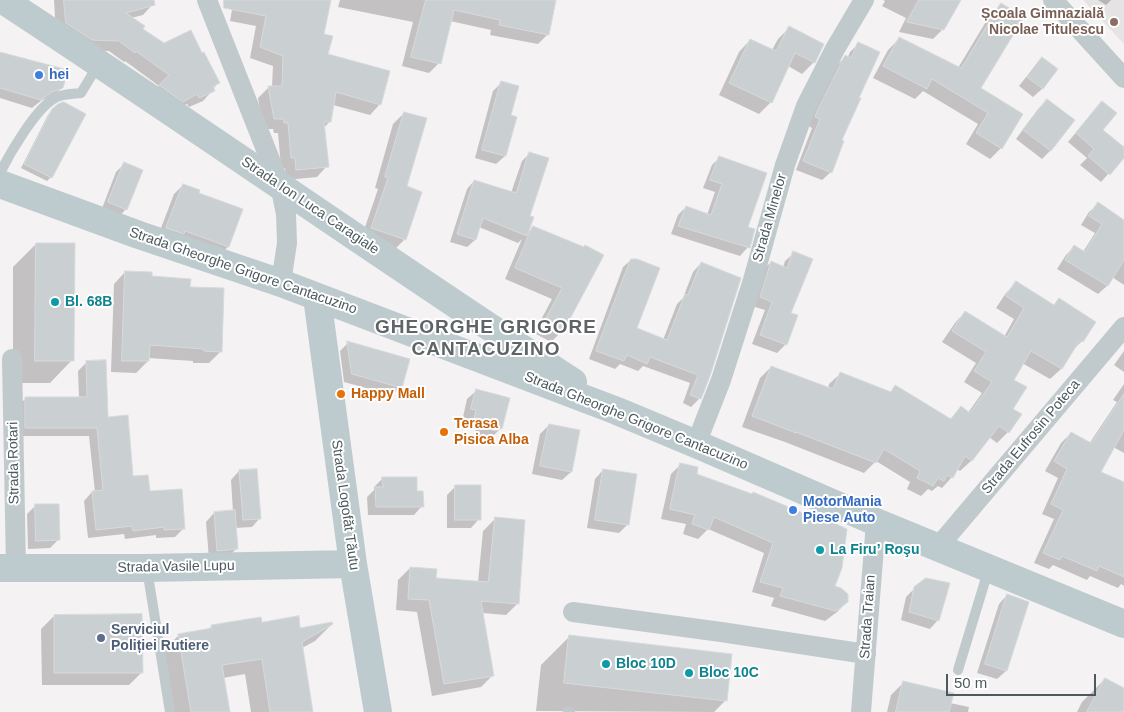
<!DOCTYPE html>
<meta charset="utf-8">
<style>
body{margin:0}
#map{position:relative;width:1124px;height:712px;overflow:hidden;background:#f4f2f3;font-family:Arial,sans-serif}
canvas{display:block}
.scale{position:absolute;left:946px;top:674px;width:150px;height:22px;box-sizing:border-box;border:2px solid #4c5a5d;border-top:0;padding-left:6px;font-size:15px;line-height:18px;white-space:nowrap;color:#4c5a5d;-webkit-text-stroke:4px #fff;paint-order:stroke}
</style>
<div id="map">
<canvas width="1124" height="712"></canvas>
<div class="scale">50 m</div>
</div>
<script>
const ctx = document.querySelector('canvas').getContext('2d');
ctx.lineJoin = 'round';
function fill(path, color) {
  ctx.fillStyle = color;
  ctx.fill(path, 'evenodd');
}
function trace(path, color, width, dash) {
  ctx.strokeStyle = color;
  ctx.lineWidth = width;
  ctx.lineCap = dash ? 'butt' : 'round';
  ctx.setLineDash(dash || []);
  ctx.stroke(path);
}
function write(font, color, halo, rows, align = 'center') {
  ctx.font = font + ' Arial,sans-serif';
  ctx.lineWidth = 4;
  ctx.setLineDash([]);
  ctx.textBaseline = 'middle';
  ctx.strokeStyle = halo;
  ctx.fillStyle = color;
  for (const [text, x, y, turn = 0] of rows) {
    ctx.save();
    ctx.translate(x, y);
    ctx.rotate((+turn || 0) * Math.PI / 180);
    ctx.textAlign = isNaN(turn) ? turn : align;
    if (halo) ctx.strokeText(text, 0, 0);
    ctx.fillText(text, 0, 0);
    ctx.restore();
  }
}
fill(new Path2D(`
 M1083 0H1124V44Z`), '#e5e3e4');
fill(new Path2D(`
 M54 0H152L153 4 143 15 131 18 141 30 164 44 201 54 218 83 213 89V90L203 101 189 107 187 104 172 111 150 96 159 86 125 61 124 62 109 51 81 50 56 33Z
 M237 0H329L322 35 327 55 380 104 370 115 333 105 330 121 324 128 327 166 317 177 286 180 285 168H281L278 133H274L273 129H263L258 98 269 87H272L273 66 250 58 256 26 230 21 233 4Z
 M340 0H555L548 34 538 44 490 35 491 30 450 21 439 63 429 73 402 66 413 22 338 7Z
 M883 0H955L943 29 933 39 899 32 906 18 882 6 885 1Z
 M1098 0H1111L1106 5Z
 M1001 4 979 88 1001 148 990 159 966 144 978 124 923 91 915 99 873 78 888 50 899 39 958 68 990 15Z
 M789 28 814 62 802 74 788 66 771 102 759 114 719 95 739 52 750 40 772 50 778 39Z
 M859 43 858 98 841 141 831 172 822 180 796 170 812 128 807 125 837 65 846 56 848 57 850 52Z
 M0 54 62 88 53 96 42 100 32 108 0 98Z
 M1042 58 1057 70 1042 89 1033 97 1019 86 1034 67Z
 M502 82 509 116 515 118 505 156 496 164 475 158 493 91Z
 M1047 101 1073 121 1050 151 1042 159 1016 139 1038 109Z
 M52 110 84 115 50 178 47 181 21 168 48 115Z
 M1094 111 1102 130 1124 149V156L1101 182 1080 165 1087 158 1068 142Z
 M404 113 406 187 421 192 404 240 394 250 361 239 378 189 375 188 393 124Z
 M530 153 529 217 526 234 533 227 603 256 562 331 551 342 534 333 552 299 505 279 522 239 518 243 479 227 475 240 467 247 450 242 467 189 474 181 511 193 522 161Z
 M720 157 746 228 748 247 740 256 671 234 678 215 686 207 707 215 715 192 703 188 712 165Z
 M124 164 126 209 118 218 101 211 116 172Z
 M183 185 198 193 242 210 228 247 219 255 158 236 174 194Z
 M1098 204 1124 221V285L1112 277 1107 286 1098 294 1057 269 1066 255 1074 247 1083 252 1095 233 1081 225 1089 212Z
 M36 244 72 360 50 383H13V267Z
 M794 253 790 314 786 344 777 353 752 344 765 310 752 306 762 271 771 262 783 267 785 261Z
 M632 259 658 269 635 329 663 340 677 304 683 298 693 272 701 263 700 398 691 407 683 403 690 383 643 366 638 371 620 364 615 369 589 359 623 267Z
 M125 272 189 288 221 351 209 363H193V361L148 358V361L136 373 111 372 114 284Z
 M1017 282 1053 306 1059 299 1082 341 1071 352 1061 369 1050 379 1022 363 1013 380 1012 409 1020 414 1008 432 997 443 989 437 971 461 960 471 957 469 952 477 942 488 938 486 932 491 928 489 921 496 907 489 910 482 876 461 864 473 785 442 742 427 760 378 771 367 828 389 829 384 840 374 889 393 896 386 949 420 961 408 968 413 982 393 964 382 976 363 942 342 955 323 965 312 1004 337 1014 319 996 308 1006 293Z
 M348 343 401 387 392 395 344 382 340 351Z
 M1124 351V372L1114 365Z
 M87 362 107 418 132 478 149 492 183 529 175 537 156 538V535L125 539 124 534 88 538 84 501 92 492H95L89 436H17V407L26 398H79L78 371Z
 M1124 384V453L1113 447 1099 472 1124 484V586L1121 584 1118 588 1090 576 1087 580 1053 565 1049 569 1034 563 1054 519 1042 514 1058 478 1045 471 1061 443 1071 433 1089 444 1117 402 1113 400Z
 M476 391 501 428 492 437 490 436 487 439 474 436 476 429 466 426 468 419 463 417 467 399Z
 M549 425 571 472 562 480 532 474 540 434Z
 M681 464 695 475 809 517 812 514 834 587 847 602 837 612 825 621 771 606 774 598 752 592 764 553 708 529 698 539 683 534 686 524 661 519 671 474Z
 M603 470 628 524 619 533 587 528 595 479Z
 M239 471 260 518 252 527 235 528 236 549 228 557 209 559 206 522 214 513 233 512 231 480Z
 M383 478 416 492 422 506 414 515H368L367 497 374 490V487Z
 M456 486 479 519 471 528H447V495Z
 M36 505 59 539 50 548 28 549 27 514Z
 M495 519 518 603 506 615 482 613 493 675 481 687 432 696 417 612 396 610 398 580 410 568 435 579 478 582 483 531Z
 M915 588 938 620 930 629 901 620 906 597Z
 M1007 595 1027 602 1006 671 997 679 977 673 999 604Z
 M54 616 142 672 129 685H42L41 629Z
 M261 623 299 629 332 624 315 641 302 648 312 712H251L245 674 223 678 229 712H172L162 652 179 635 207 630 212 626Z
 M569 637 725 701 714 712 536 711 541 665Z
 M1105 679 1124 689V712H1077L1082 702Z
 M904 682 950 703 969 707 968 712H887L891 695Z`), '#0003');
const building = new Path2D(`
 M64 0H154L155 5 126 13 145 26 143 29 164 43 191 30 202 53 204 52 220 83 213 86 215 91 199 98 197 94 183 102 159 85 169 75 136 51 135 53 119 41 92 40 66 23Z
 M224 0H331L324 34 333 36 328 54 390 71 381 105 336 92 331 122H324L329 167 296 170 295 158H291L288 123H284V119H274L268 86H282L283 56 260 47 266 16 224 8Z
 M426 0H556L549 35 499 25 500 20 454 10 441 64 411 57Z
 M919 0H961L944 30 907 22Z
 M1001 3 1024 17 981 88 1023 114 1002 149 976 133 988 113 932 79 927 89 883 66 899 37 961 68Z
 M789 26 824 44 815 63 795 53 772 103 729 83 750 39 776 51Z
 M858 42 880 52 859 98H861L842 140 844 141 832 173 803 161 820 119 815 117 817 111 845 55 851 58Z
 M0 52 68 70 63 88 52 92 41 100 0 88Z
 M1042 57 1058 69 1043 89 1027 77Z
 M501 81 519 86 511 115 517 117 506 156 482 150Z
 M1047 99 1075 120 1051 151 1023 130Z
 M1102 101 1117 113 1103 130 1124 147V158L1110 175 1088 156 1094 149 1076 133Z
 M64 102 86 114 52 178 24 164 52 109 58 104Z
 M404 112 427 118 407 186 422 192 406 240 371 228 388 178 385 177Z
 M529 152 549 158 530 216 534 217 527 236 483 218 476 240 457 234 474 180 516 193Z
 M719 156 767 173 748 227 755 229 750 248 678 226 686 206 711 215 722 184 710 180Z
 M124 162 143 170 127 210 108 202Z
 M183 184 200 190 199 193 243 209 229 247 185 231 184 234 166 228Z
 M1098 202 1124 220V260L1108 286 1065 260 1074 245 1085 252 1102 224 1089 216Z
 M533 226 584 247 585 245 604 255 563 332 544 322 562 288 515 268Z
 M36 243H75L74 361H35Z
 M793 251 813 259 791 313 798 315 787 345 760 335 772 302 760 297 771 261 787 268Z
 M631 259H637L660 268 637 328 667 340 685 294 688 295 701 262 741 278 710 376 701 399 690 395 698 375 650 357 647 364 627 355 624 361 596 351Z
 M125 271 152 272V276L191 279 190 287 224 288 222 352 204 351V349L150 345 149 361H122Z
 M1016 281 1054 305 1059 298 1096 322 1083 342 1080 340 1062 369 1031 351 1014 380 1027 387 1013 409 1022 414 1009 433 999 426 972 461 965 456 953 478 947 475 944 481 938 478 933 486 917 478 920 471 884 449 876 463 796 432V433L752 416 771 366 833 389 840 372 891 392 895 385 951 419 961 406 970 413 992 382 974 371 986 352 952 331 965 311 1007 337 1024 308 1006 296Z
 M347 341 410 359 402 388 352 374Z
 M106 360 108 417 128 415 133 476 148 475 150 491 182 489 185 529 164 530V527L133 531 132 526 96 530 92 491 103 490 97 428H25V397H87L86 361Z
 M476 389 510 398 502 429 498 428 496 431 482 427 484 421 474 418 476 410 471 409Z
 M1124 394V430L1101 472 1124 482V577L1099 566 1097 571 1062 556 1060 560 1043 553 1063 510 1051 504 1067 469 1054 461 1071 432 1091 443Z
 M549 424 580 430 572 472 540 466Z
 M680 463 698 467 697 474 752 494 753 492 810 516 811 512 847 529 842 568 835 586 841 588 848 594V602L836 611 780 596 783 588 760 582 773 543 714 517 709 530 692 524 695 515 670 509Z
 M257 469 261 519 243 520 239 470Z
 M603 469 637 474 629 525 595 520Z
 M382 477H417V491H423L424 507H376L375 487H383Z
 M455 485H481V520H455Z
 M35 504H59L60 540 36 541Z
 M235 510 238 549 217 551 214 512Z
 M495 517 525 520 519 604 481 601 494 676 444 684 429 600 408 599 410 567 437 569 436 578 488 582Z
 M926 578 950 583 939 621 909 612 914 587Z
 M1007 594 1029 602 1007 671 985 664Z
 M142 614 143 673H54V615Z
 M299 616 300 628 332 622 333 624 302 642 313 712H270L262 659 222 665 230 712H191L178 634 212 628 211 625 261 617 262 622Z
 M569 635 732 654 727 701 564 683Z
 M1105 678 1124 688V712H1087Z
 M903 681 954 693 949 712H896Z`);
fill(building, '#cacfd1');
trace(building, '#d7dadc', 1);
trace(new Path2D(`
 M0 173C10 153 36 108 55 98 62 94 73 94 81 93L98 65
 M147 569 170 712
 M958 670 989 568
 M568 712H570`), '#c0cacd', 10);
trace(new Path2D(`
 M207 0 280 185 286 214 287 243 281 283
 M1053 0 1124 78
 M12 359 16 568
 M696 444 721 380 753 280 785 165 806 106 835 49 864 0
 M938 547 1124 327
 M573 612 721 632 866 654
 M861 712 876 522`), '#c0cacd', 20);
trace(new Path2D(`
 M3 0C194 125 381 257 573 382
 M0 184 139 235 281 283 617 411 696 444 876 522 1124 624
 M317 297 353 564 378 712
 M0 568H147L353 564`), '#bdcace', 28);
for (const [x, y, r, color] of [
 [1114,22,5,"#8d6e63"],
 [39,75,5,"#3f7fe0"],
 [55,302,5,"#0f9aa8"],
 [341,394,5,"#e8710a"],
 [444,432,5,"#e8710a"],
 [793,510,5,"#3f7fe0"],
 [820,550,5,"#0f9aa8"],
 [101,638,5,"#5c6f8a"],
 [606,664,5,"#0f9aa8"],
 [689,673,5,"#0f9aa8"]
]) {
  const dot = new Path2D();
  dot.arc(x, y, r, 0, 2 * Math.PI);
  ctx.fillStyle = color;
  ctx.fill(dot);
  trace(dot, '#fff', 2);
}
write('bold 14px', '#785e54', '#fff', [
 ["Școala Gimnazială",1104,14],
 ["Nicolae Titulescu",1104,30]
], 'right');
write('bold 14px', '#366cbe', '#fff', [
 ["hei",49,75],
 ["MotorMania",803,502],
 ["Piese Auto",803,518]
], 'left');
write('14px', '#4c5a5d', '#fff', [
 ["Strada Ion Luca Caragiale",310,206,34],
 ["Strada Minelor",770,218,-74],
 ["Strada Gheorghe Grigore Cantacuzino",243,271,19],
 ["Strada Gheorghe Grigore Cantacuzino",636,421,22],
 ["Strada Eufrosin Poteca",1031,437,-50],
 ["Strada Rotari",14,463,-91],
 ["Strada Logofăt Tăutu",345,505,82],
 ["Strada Vasile Lupu",176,567,-1],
 ["Strada Traian",868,617,-86]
]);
write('bold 14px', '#0d838f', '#fff', [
 ["Bl. 68B",65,302],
 ["La Firu’ Roşu",830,550],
 ["Bloc 10D",616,664],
 ["Bloc 10C",699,673]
], 'left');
write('bold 14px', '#c56008', '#fff', [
 ["Happy Mall",351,394],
 ["Terasa",454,424],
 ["Pisica Alba",454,440]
], 'left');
write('bold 14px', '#4e5e75', '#fff', [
 ["Serviciul",111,630],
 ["Poliției Rutiere",111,646]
], 'left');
ctx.letterSpacing = '1px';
write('bold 19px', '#5f6466', '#fff', [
 ["GHEORGHE GRIGORE",486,328],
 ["CANTACUZINO",486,350]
]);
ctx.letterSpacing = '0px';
</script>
